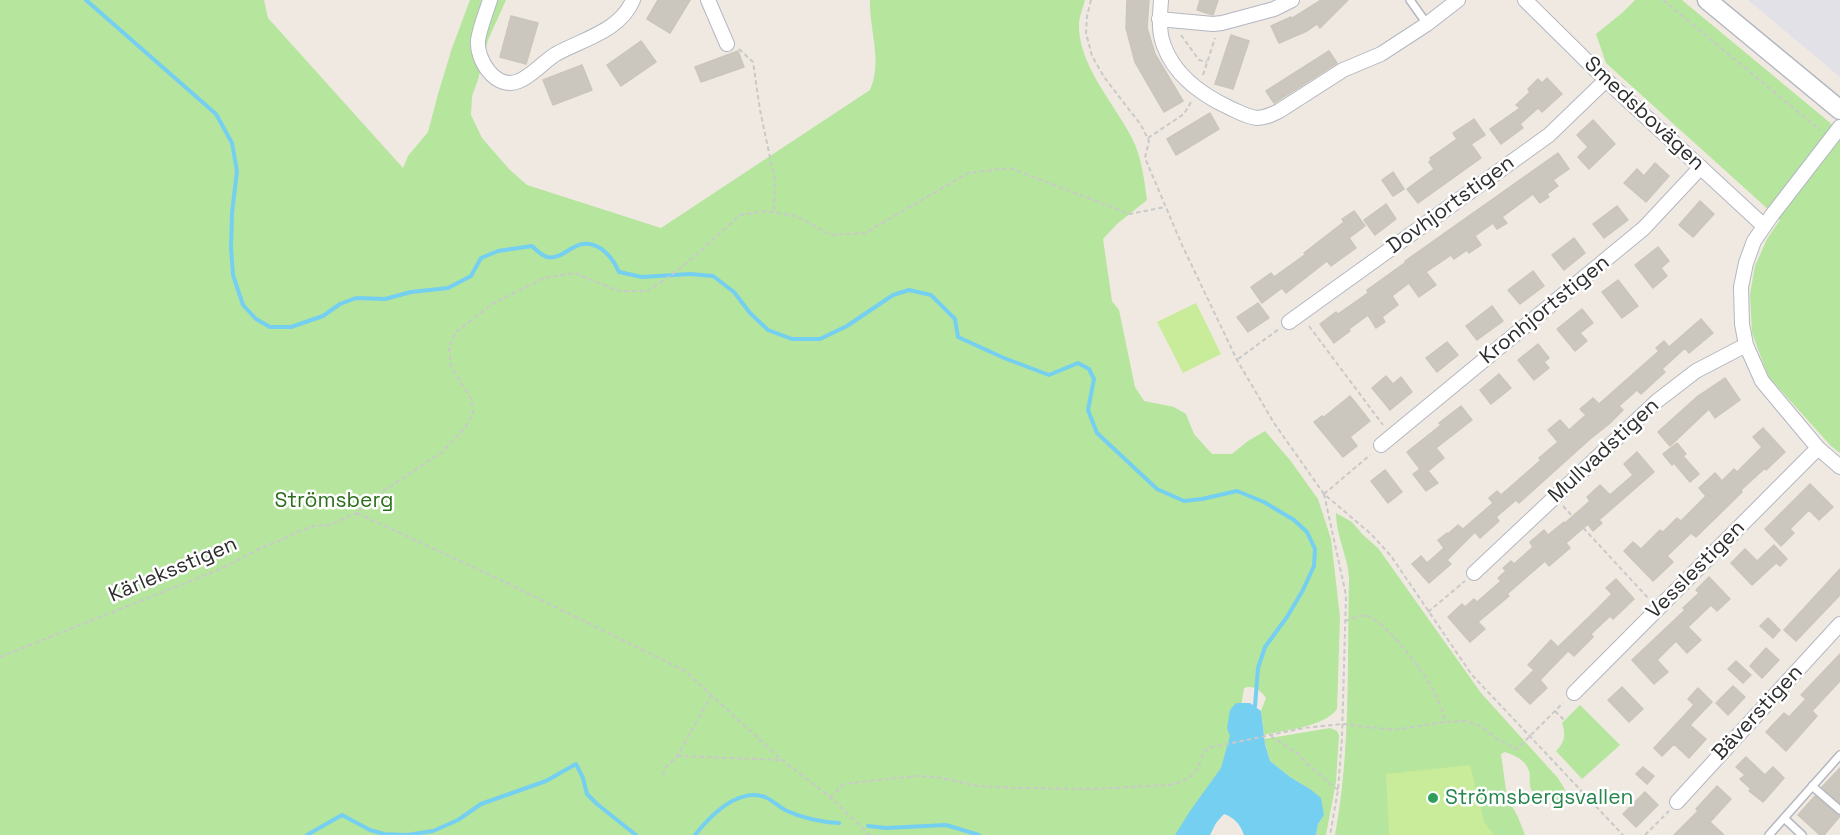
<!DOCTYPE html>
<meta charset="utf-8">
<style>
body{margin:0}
canvas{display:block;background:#efe9e1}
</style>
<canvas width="1840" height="835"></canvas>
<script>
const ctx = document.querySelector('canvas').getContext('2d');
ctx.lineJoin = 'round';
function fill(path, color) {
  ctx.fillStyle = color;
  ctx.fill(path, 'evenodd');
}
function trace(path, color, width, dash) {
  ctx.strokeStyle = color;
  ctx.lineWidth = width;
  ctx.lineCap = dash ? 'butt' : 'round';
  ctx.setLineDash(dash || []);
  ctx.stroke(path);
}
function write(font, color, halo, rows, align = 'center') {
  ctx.font = font + ' "Space Grotesk",sans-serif';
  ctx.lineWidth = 5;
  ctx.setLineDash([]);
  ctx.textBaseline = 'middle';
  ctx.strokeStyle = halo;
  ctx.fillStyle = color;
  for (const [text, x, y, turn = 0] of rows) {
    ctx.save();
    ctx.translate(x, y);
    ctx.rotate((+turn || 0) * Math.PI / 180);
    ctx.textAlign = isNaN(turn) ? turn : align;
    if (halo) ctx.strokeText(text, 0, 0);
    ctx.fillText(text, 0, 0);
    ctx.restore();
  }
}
fill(new Path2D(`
 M1748 0H1840V77Z`), '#e3e1e8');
fill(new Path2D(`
 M0 0H264L268 18 403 168 408 156 428 132 438 94 452 48 470 0H506L488 40 478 80 472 96 471 115 482 138 509 169 527 185 661 228 870 90C883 62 869 29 870 0H1085C1083 7 1080 15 1079 22 1077 64 1114 103 1132 138 1142 158 1144 179 1147 200L1117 224 1103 239 1112 301 1119 310 1135 387 1144 401 1174 407 1186 414 1194 434 1212 454H1232L1248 441 1265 431 1290 460 1318 499 1331 539 1340 617 1337 709C1324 727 1285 730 1264 735L1261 711 1266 698C1260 690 1254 685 1244 688L1231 771 1198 835H0Z
 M1635 0H1682L1840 131V453L1831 446 1768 376 1752 333 1750 294 1755 266 1767 239 1780 220 1606 63 1596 34 1622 13Z
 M1336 513 1352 522 1363 535 1378 548 1481 693 1557 777C1563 786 1569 792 1564 804L1558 801 1549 792 1532 791C1528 784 1531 778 1529 771 1526 760 1514 755 1505 752L1501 754 1507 797 1518 817 1525 835H1335C1351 750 1347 664 1349 578 1348 557 1336 536 1336 513Z
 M1580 705 1620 745 1582 779 1556 751C1565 742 1566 735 1562 723Z
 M1330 728 1337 731 1339 735 1336 782 1326 835H1316L1318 824 1324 815 1310 789 1290 777 1270 761 1264 739Z`), '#b6e59e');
fill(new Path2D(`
 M1196 303 1221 354 1183 373 1157 322Z
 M1470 765 1484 822 1494 835H1389L1386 774Z`), '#c9ec9a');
fill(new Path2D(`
 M1236 703H1250L1261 711 1265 744 1270 761 1290 777 1310 789 1321 798 1324 815 1318 824 1316 835H1244C1240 824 1235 818 1224 814L1216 823 1210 835H1175L1190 811 1221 768 1230 736 1227 728 1230 710Z`), '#75cff0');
trace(new Path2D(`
 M86 0 216 114 232 143 237 171 232 213 231 248 233 275 243 305 256 319 270 327H291L323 316 340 304 356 298 385 299 411 292 448 288 471 276 481 258 498 251 532 246C536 250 541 255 547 257 561 260 571 245 583 244 600 242 613 258 619 272L642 277 690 274 713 276 734 292 750 313 768 330 792 339H820L847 326 893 295 909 290 931 295 955 319 958 337 1004 358 1049 375 1078 363 1089 369 1094 379 1088 410 1097 433 1157 489 1184 501 1202 499 1237 491 1264 502 1294 520 1307 532 1315 549 1314 566 1303 590 1287 617 1265 647 1258 668 1255 706
 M868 826 886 828 946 825 979 835
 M307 835 342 815 370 830 384 834 407 835
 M407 835 433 831 458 820 481 804 546 781 576 764 583 778 587 794 597 804 636 835
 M695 835C710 816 738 787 765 797 772 800 778 806 785 810 802 818 820 822 839 823`), '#75cff0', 4);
const building = new Path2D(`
 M658 0H690L670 33 647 19Z
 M1127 0H1149L1147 28 1155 54 1183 101 1164 112 1135 62 1126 28Z
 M1200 0H1218L1213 15 1197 10Z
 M1321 0H1348L1320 28 1317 24 1307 31 1279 43 1271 26 1291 17V19Z
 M511 16 538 23 526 64 500 57Z
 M1231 35 1249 41 1233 89 1215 84Z
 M641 41 656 62 621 86 607 65Z
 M738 51 744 67 701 82 695 67Z
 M1329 51 1337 63 1274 103 1266 91Z
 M582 65 592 90 553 105 543 80Z
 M1547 78 1562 94 1542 112 1538 108 1520 124 1523 128 1501 144 1490 129 1520 108 1516 105 1530 92 1528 89 1538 79 1542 83Z
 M1210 113 1219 129 1176 155 1167 139Z
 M1474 119 1485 135 1471 144 1481 158 1418 203 1407 189 1434 169 1429 162 1431 160 1430 158 1457 139 1453 133Z
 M1593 120 1615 144 1589 169 1578 157 1588 147 1577 135Z
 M1558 153 1569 169 1553 180 1558 186 1547 194 1549 197 1540 203 1533 194 1502 217 1507 223 1497 229 1493 223 1475 236 1481 245 1469 253 1467 250 1454 259 1451 255 1426 272 1436 285 1419 297 1409 283 1392 296 1398 305 1382 317 1385 322 1376 328 1368 315 1349 329 1350 331 1334 343 1320 324 1336 312 1338 314 1368 293 1367 290 1406 262 1405 261Z
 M1655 163 1669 176 1646 202 1624 183 1637 169 1644 176Z
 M1393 172 1404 189 1393 196 1382 180Z
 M1700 201 1714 214 1693 237 1679 225Z
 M1386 204 1396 219 1375 235 1364 220Z
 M1617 206 1628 220 1604 238 1593 224Z
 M1354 211 1365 226 1349 238 1356 248 1331 266 1327 261 1286 293 1282 288 1262 303 1251 287 1271 273 1274 277 1306 254 1304 253 1344 222 1342 219Z
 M1574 238 1585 253 1564 270 1552 255Z
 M1658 247 1669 261 1661 268 1667 276 1653 288 1635 265Z
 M1533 271 1544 286 1520 304 1508 290Z
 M1618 280 1638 306 1622 318 1602 292Z
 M1258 303 1269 318 1248 332 1237 317Z
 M1492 306 1503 321 1477 340 1466 326Z
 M1582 309 1593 323 1580 333 1587 341 1575 351 1557 329Z
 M1701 319 1713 333 1689 353 1685 348 1662 369 1665 372 1641 394 1637 390 1619 406 1623 410 1609 424 1590 439 1519 503 1516 500 1496 517 1499 521 1480 538 1475 532 1447 560 1451 564 1429 583 1412 564 1421 556 1427 563 1444 548 1438 540 1447 533 1448 534 1458 525 1463 529 1493 503 1489 498 1497 491 1501 495 1541 460 1539 458 1558 442 1548 430 1560 420 1569 430 1586 415 1580 409 1593 398 1599 404 1659 351 1656 348 1664 341 1669 347Z
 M1447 342 1458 355 1437 372 1426 358Z
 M1538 344 1549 358 1544 362 1549 368 1534 380 1518 360Z
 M1499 374 1511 388 1491 404 1480 390Z
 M1386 376 1393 384 1401 377 1412 392 1390 410 1372 388Z
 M1725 378 1740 400 1715 418 1709 409 1670 446 1658 432 1698 396Z
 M1350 396 1370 421 1350 437 1357 446 1343 457 1314 422 1322 416 1324 417Z
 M1461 406 1472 420 1436 448 1444 458 1428 471 1438 483 1426 491 1413 474 1420 469 1407 452 1441 425 1439 423Z
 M1763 428 1785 452 1766 470 1765 468 1741 490 1742 492 1696 537 1691 533 1667 556 1673 562 1653 581 1624 551 1633 542 1641 549 1660 530 1663 532 1677 518 1681 521 1706 496 1699 488 1715 473 1722 481 1734 469 1737 472 1762 447 1753 437Z
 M1677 443 1686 454 1683 456 1699 474 1690 482 1674 463 1672 465 1663 454Z
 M1637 452 1654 472 1599 520 1602 523 1593 531 1588 524 1566 543 1570 548 1549 566 1545 561 1507 594 1509 596 1478 622 1485 629 1470 642 1448 617 1462 604 1465 607 1474 599 1477 602 1501 581 1498 578 1506 571 1503 568 1511 561 1514 564 1533 547 1530 542 1544 530 1548 535 1564 522 1565 523 1590 501 1587 497 1600 485 1610 495 1633 475 1624 464Z
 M1385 470 1402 492 1388 503 1371 481Z
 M1810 484 1833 507 1819 520 1809 510 1790 529 1794 533 1781 546 1765 529Z
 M1774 545 1787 559 1780 566 1776 563 1752 585 1731 563 1745 549 1757 561Z
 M1840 569V595L1796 641 1784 630Z
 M1709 577 1730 599 1717 611 1711 605 1688 627 1701 640 1687 653 1676 641 1657 660 1668 672 1654 684 1632 660 1685 610 1683 608 1699 593 1696 590Z
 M1616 579 1634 599 1613 619 1610 616 1591 634 1593 637 1574 656 1568 651 1540 680 1547 688 1530 704 1515 689 1534 670 1528 665 1551 640 1558 647 1590 616 1612 594 1606 588Z
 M1768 618 1780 630 1773 638 1760 626Z
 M1766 648 1779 660 1762 678 1750 666Z
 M1840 654V681L1812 711 1817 716 1786 751 1766 732 1784 713 1789 717 1806 699 1801 695Z
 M1736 661 1751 675 1743 683 1728 669Z
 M1733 686 1745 697 1728 715 1716 703Z
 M1622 687 1643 709 1629 722 1608 700Z
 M1698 688 1712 702 1690 725 1706 739 1689 758 1674 744 1662 756 1654 748 1694 705 1688 699Z
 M1746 757 1765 775 1773 767 1784 778 1763 802 1749 791 1751 789 1740 779 1745 775 1736 767Z
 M1643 767 1654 776 1647 784 1636 774Z
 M1840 768V803L1822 787Z
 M1717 786 1731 799 1710 822 1724 835H1674L1698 811 1696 809Z
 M1645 792 1658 805 1636 827 1623 814Z
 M1815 796 1840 816 1824 835H1820L1798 815Z`);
fill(building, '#cbc7bf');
trace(building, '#cbc5ba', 1.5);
const service = new Path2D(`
 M1410 0 1427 24
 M1812 786 1840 810
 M1784 818 1802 835
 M1769 835 1840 755`);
const minor = new Path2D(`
 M490 0C486 13 480 27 478 40 476 60 496 91 519 81 533 75 543 62 556 54 583 39 620 31 633 0
 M708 0 727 44
 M1161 0C1160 16 1158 31 1164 46 1175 76 1202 95 1230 108 1239 112 1247 117 1257 118 1265 118 1271 115 1279 111L1343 70 1381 54 1427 24 1458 0
 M1525 0 1606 80 1764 226
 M1159 19 1213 24 1222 23 1274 9 1292 0
 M1840 127 1772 215 1754 241 1746 263 1741 287 1742 324 1746 345 1762 381 1818 448 1840 467
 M1289 322 1549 135 1606 80
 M1381 445 1644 228 1701 167
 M1474 573 1657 401 1696 371 1746 345
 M1574 693 1818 448
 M1677 802 1840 624`);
const tertiary = new Path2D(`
 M1707 0 1840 110`);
trace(service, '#b4b7c1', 10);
trace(minor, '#b4b7c1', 16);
trace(tertiary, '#b4b7c1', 21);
trace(new Path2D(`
 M1091 0 1087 16 1086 33 1092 56 1104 77 1141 125 1149 141 1145 158 1182 245 1237 360 1274 423 1324 494 1371 534 1391 556 1472 675 1623 835
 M1663 0 1820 130
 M1181 35 1199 60 1207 62
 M739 49 753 62 760 110 775 181 774 212
 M1203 75 1215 38
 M1148 138 1184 114 1191 102
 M1309 326 1383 425
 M1238 359 1279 329
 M1324 494 1346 595 1342 737 1338 790 1330 835
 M1324 494 1370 455
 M1563 506 1649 599
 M357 513 505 582 685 671 782 760 830 797 870 835
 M1428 612 1465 581
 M1345 621C1352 619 1361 614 1368 616 1391 625 1445 696 1444 721
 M0 657 218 570 263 547 286 538 297 532 314 526 329 525 357 513 374 497 442 452 465 428 473 413 471 399 451 366 449 347 455 333 492 304 544 278 574 273 619 291H647L666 279 694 257 740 215 766 211 796 216 831 235 865 233 968 173 1010 168 1130 214 1165 207
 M1555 711 1565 721
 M1271 736 1300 755 1306 763 1338 790
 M677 756 782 760
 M663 775 665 768 677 756 711 696
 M830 797 844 784 915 776 936 777 978 786 1022 788 1091 789 1168 785C1185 782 1195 777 1201 760 1203 755 1203 752 1208 748L1304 728 1343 724 1394 730 1444 722 1466 721 1482 727 1497 739 1517 749 1563 703
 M1645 835 1669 811`), '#c9c9c9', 2, [4.5, 3]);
trace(service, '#fff', 7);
trace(minor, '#fff', 14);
trace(tertiary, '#fff', 18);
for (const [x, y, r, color] of [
 [1433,798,6,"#2e9e5b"]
]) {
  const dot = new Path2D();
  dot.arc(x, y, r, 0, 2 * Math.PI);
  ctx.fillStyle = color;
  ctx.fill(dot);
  trace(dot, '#fff', 2);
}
write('21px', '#2e2e2e', '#fff', [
 ["Smedsbovägen",1644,114,43],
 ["Dovhjortstigen",1451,205,-36],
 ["Kronhjortstigen",1545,310,-39],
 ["Mullvadstigen",1604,451,-43],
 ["Kärleksstigen",173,570,-23],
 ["Vesslestigen",1696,570,-45],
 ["Bäverstigen",1758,713,-47]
]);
write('21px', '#2c6e1b', '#fff', [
 ["Strömsberg",334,501]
]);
write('21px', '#27864d', '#fff', [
 ["Strömsbergsvallen",1445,798]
], 'left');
</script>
